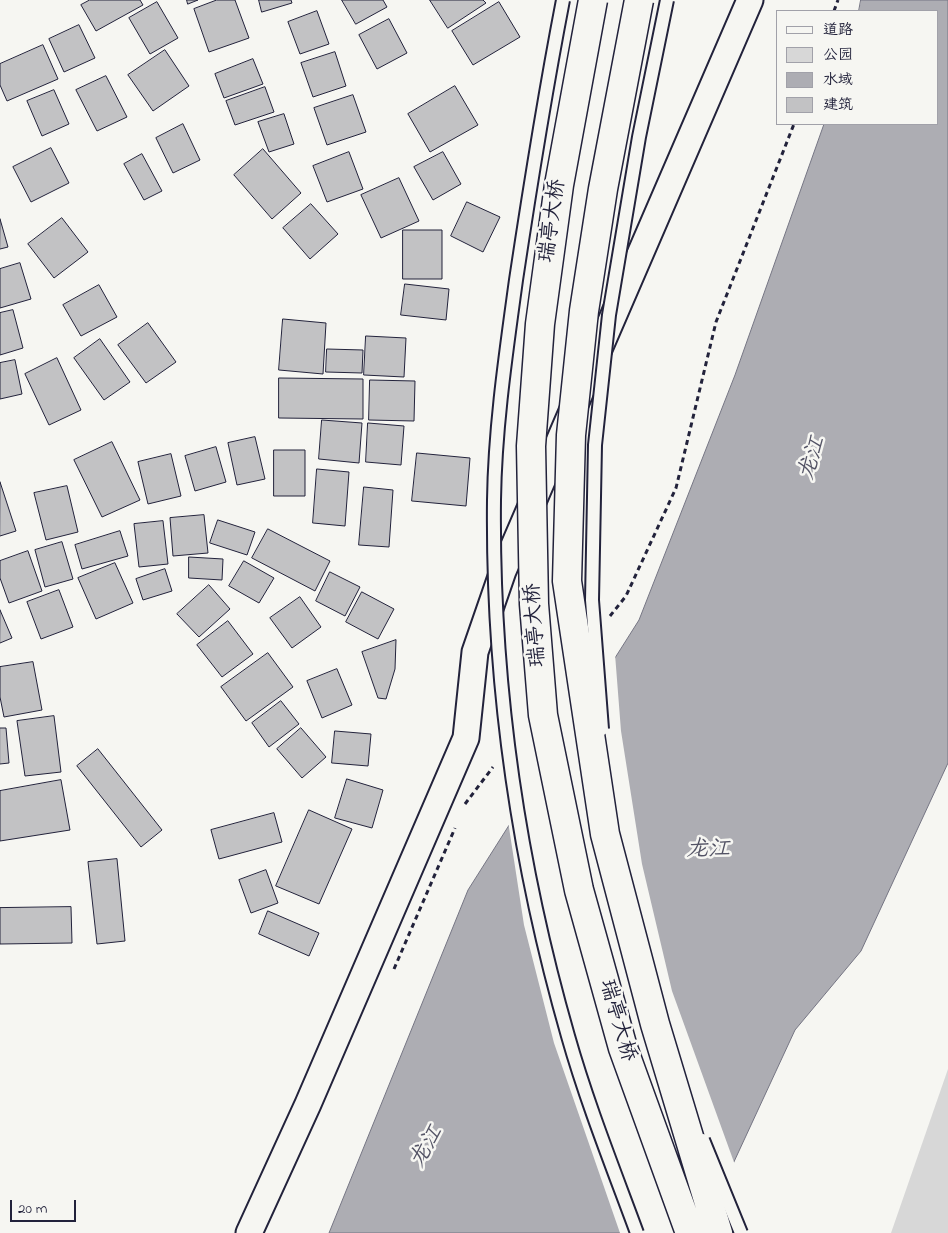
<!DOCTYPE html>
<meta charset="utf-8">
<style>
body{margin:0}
#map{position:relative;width:948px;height:1233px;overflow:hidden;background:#f6f6f2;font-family:"Indie Flower","LXGW WenKai TC",sans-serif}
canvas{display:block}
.legend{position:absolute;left:776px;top:10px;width:162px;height:115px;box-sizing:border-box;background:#f6f6f2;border:1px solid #a1a1a9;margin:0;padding:6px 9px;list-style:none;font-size:15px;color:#22223b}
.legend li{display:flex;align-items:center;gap:10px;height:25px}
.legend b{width:25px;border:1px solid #a1a1a9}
.scale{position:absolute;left:10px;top:1200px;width:66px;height:22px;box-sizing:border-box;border:2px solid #22223b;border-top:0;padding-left:6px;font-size:15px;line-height:18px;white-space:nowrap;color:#22223b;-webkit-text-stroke:4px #f6f6f2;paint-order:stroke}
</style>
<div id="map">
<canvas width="948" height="1233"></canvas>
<ul class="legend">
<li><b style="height:6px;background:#f6f6f2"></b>道路</li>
<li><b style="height:14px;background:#d7d7d7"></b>公园</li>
<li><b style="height:14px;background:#adadb3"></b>水域</li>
<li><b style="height:14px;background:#c2c2c4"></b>建筑</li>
</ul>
<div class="scale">20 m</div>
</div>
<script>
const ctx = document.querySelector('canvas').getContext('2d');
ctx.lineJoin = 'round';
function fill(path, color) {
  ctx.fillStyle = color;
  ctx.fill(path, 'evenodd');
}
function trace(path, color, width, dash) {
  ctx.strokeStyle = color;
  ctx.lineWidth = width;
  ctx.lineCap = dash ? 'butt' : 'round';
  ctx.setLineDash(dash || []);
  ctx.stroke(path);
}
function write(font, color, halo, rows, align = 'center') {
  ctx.font = font + ' "Indie Flower","LXGW WenKai TC",sans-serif';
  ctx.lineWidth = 5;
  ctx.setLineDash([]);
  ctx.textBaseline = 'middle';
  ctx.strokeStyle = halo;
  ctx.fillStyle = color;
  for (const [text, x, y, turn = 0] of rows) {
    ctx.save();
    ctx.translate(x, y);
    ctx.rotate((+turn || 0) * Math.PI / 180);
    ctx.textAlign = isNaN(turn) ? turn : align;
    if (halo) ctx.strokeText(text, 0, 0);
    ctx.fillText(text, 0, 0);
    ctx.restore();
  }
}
fill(new Path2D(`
 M948 1069V1233H891Z`), '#d7d7d7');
const water = new Path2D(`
 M861 0H948V763L861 951 795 1030 701 1233H329L468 890 639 620 735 375 824 124H937V11H859Z`);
fill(water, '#adadb3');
trace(water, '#757583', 1);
fill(new Path2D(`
 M615 654 621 731 642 864 672 991 735 1165 703 1233H620L554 1043 524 925 508 821Z`), '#f6f6f2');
const building = new Path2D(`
 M90 0H140L143 5 96 31 81 5Z
 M187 0H198L188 4Z
 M217 0H235L249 38 209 52 194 9Z
 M259 0H291L292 3 262 12Z
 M342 0H383L387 7 356 24Z
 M430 0H483L486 3 448 28Z
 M157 2 178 38 150 54 129 18Z
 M499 2 520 37 473 65 452 31Z
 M317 11 329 44 300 54 288 22Z
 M389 19 407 53 377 69 359 35Z
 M79 25 95 58 64 72 49 39Z
 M43 45 58 79 7 101 0 85V64Z
 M165 50 189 86 153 111 128 75Z
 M335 52 346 86 313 97 301 63Z
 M253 59 263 84 224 98 215 74Z
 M106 76 127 117 97 131 76 90Z
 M455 86 478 125 430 152 408 114Z
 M265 87 274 112 235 125 226 101Z
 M54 90 69 124 42 136 27 101Z
 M353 95 366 132 327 145 314 108Z
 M284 114 294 144 269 152 258 122Z
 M183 124 200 160 173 173 156 138Z
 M51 148 69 183 31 202 13 167Z
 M263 149 301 193 272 219 234 175Z
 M349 152 363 189 327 202 313 166Z
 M443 152 461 184 433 200 414 167Z
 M142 154 162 191 144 200 124 164Z
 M399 178 419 221 381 238 361 195Z
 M467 202 500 217 483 252 451 236Z
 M311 204 338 234 310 259 283 228Z
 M62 218 88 252 54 278 28 244Z
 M0 219 8 247 0 249Z
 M403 230H442V279H403Z
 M20 263 31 299 0 308V269Z
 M405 284 449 289 446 320 401 315Z
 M99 285 117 317 81 336 63 305Z
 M13 310 23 348 0 355V313Z
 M283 319 326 323 323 374 279 370Z
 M148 323 176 362 146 383 118 345Z
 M366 336 406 338 404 377 364 375Z
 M100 339 130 382 104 400 74 358Z
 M327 349 363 350 362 373 326 372Z
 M57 358 81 410 49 425 25 374Z
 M15 360 22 394 0 399V363Z
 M279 378 363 379V419L279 418Z
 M370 380 415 381 414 421 369 420Z
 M322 420 362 423 359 463 319 459Z
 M368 423 404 426 401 465 366 462Z
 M255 437 265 479 237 485 228 443Z
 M112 442 140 500 102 517 74 460Z
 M216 447 226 482 195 491 185 456Z
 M274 450H305V496H274Z
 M417 453 470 458 466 506 412 501Z
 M171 454 181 496 148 504 138 462Z
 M317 469 349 472 345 526 313 523Z
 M0 482 16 531 0 536Z
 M67 486 78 532 46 540 34 493Z
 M364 487 393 490 389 547 359 545Z
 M204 515 208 553 173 556 170 518Z
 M218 520 255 532 247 555 210 543Z
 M163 521 168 564 139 567 134 524Z
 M268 529 330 561 315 591 252 558Z
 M120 531 128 556 82 569 75 545Z
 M62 542 73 579 45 587 35 550Z
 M28 551 42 591 9 603 0 578V561Z
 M189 557 223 559 222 580 189 578Z
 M244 561 274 578 259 603 229 586Z
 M115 563 133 603 96 619 78 578Z
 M165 569 172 591 143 600 136 579Z
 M330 572 360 587 345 616 316 601Z
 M209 585 230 609 199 637 177 614Z
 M59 590 73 627 41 639 27 602Z
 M362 592 394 609 378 639 346 622Z
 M300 597 321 627 292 648 270 618Z
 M0 610 12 638 0 643Z
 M228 621 253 654 222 677 197 645Z
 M396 640 395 669 386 699 378 698 362 652Z
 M268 653 293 687 246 721 221 687Z
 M33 662 42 710 4 717 0 697V667Z
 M337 669 352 705 322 718 307 681Z
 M281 701 299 724 269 747 252 723Z
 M54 716 61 772 25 776 17 721Z
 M0 728H6L9 763 0 764Z
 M301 728 326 757 302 778 277 749Z
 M335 731 371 734 368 766 332 763Z
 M98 749 162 830 141 847 77 766Z
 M347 779 383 790 372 828 335 818Z
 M61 780 70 830 0 841V791Z
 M309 810 352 829 319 904 276 886Z
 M274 813 282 842 219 859 211 830Z
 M117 859 125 941 97 944 88 862Z
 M266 870 278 903 251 913 239 880Z
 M71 907 72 943 0 944V908Z
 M268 911 319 933 309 956 259 934Z`);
fill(building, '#c2c2c4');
trace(building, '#22223b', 1);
const street = new Path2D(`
 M249 1233 308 1104 466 738 475 652 503 571 750 0`);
trace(street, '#22223b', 29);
trace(new Path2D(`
 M834 11 838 0
 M610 616 626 596 676 488 716 322 794 124
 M465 804 493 767
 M394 969 455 828`), '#22223b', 3, [5, 4]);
trace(street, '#f6f6f2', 25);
const laneBridge = new Path2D(`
 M563 0C545 93 530 187 516 280 506 353 495 427 494 500 492 682 518 862 568 1036 587 1103 613 1168 637 1233
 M602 729 592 600 595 445 609 315 639 137 667 0
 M703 1140 741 1233`);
const primaryBridge = new Path2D(`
 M593 0 559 185 540 324 531 446 534 604 543 715 579 890 623 1048 690 1233
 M639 0 603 189 584 311 571 435 567 581 605 834 655 1024 718 1233`);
trace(laneBridge, '#22223b', 16, []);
trace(primaryBridge, '#22223b', 31, []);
trace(laneBridge, '#f6f6f2', 12);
trace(primaryBridge, '#f6f6f2', 28);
write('21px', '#22223b', '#f6f6f2', [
 ["瑞亭大桥",554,221,-82],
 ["瑞亭大桥",537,625,-94],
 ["瑞亭大桥",616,1021,74]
]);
write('italic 22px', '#535365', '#f6f6f2', [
 ["龙江",814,459,-73],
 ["龙江",708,851],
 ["龙江",428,1148,-60]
]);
</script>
